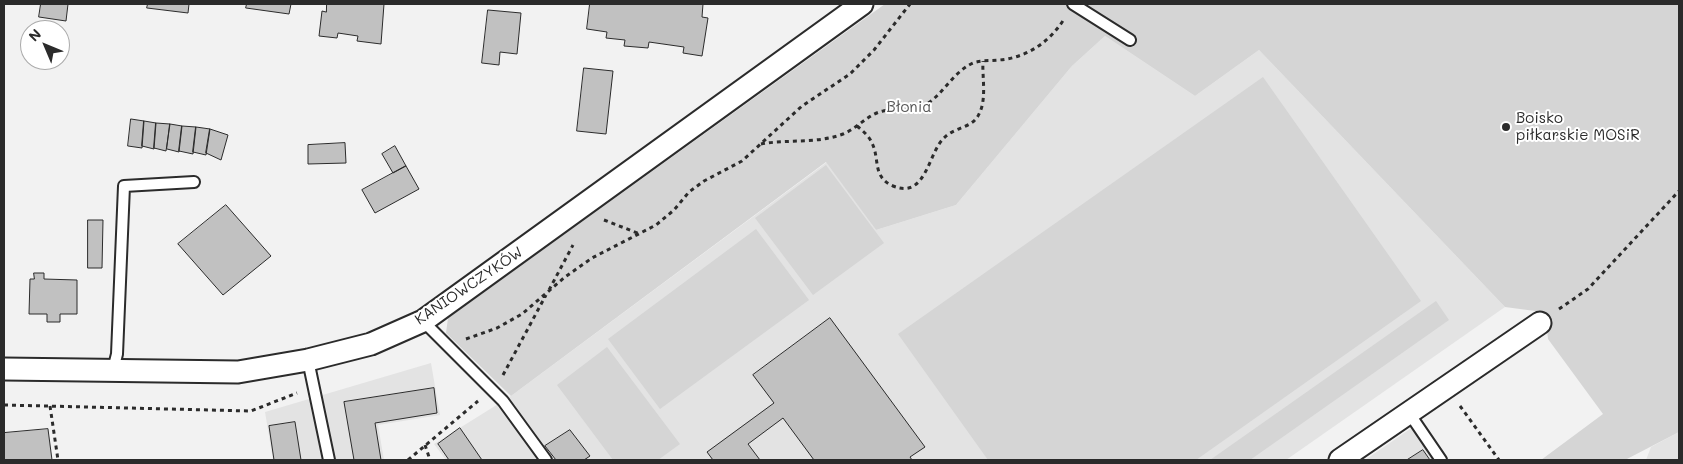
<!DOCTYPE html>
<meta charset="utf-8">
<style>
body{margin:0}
#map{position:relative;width:1683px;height:464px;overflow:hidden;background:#f2f2f2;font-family:Mali,sans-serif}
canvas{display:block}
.frame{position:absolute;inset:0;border:5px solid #2b2b2b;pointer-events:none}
.north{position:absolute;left:20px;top:20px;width:50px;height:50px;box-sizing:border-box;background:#fff;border:1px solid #aaa;border-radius:50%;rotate:315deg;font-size:14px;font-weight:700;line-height:20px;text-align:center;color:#2b2b2b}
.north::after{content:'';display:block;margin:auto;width:18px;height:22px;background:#2b2b2b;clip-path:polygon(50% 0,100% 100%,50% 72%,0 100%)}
</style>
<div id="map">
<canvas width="1683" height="464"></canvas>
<div class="frame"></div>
<div class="north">N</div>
</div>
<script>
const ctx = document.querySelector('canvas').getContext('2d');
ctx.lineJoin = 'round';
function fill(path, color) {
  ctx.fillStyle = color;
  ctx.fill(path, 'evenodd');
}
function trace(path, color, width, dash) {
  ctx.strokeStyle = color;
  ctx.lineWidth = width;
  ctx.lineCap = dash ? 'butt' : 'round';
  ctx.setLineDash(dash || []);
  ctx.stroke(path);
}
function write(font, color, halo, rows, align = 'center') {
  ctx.font = font + ' Mali,sans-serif';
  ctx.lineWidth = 4;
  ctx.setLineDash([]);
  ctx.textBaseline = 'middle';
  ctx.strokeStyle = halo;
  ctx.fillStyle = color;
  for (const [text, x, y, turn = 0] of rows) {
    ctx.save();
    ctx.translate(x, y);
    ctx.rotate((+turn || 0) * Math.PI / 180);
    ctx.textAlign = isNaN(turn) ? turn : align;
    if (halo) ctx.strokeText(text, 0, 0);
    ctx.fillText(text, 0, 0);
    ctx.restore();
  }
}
fill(new Path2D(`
 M1105 36 1195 96 1259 50 1505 307 1286 460H446L434 444 511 396 827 162 876 230 956 205 1072 66Z
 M431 363 440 415 378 425 384 460H273L265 412Z
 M1413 427 1436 460H1365Z
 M1679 432V460H1646L1651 447Z`), '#e3e3e3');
fill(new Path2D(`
 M885 4H1679V432L1625 460H1541L1603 414 1548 339 1547 329 1535 311 1505 307 1259 50 1195 96 1105 36 1072 66 956 205 876 230 826 162 511 396 446 333 448 318Z
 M1263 77 1421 301 1196 460H988L898 334Z
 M826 165 884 243 813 295 755 218Z
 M756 229 809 300 660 409 608 339Z
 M1436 301 1449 320 1250 460H1210Z
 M607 347 680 444 658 460H613L557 385Z`), '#d5d5d5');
const building = new Path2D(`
 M41 4H68L66 21 39 17Z
 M148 4H189L188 13 147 8Z
 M247 4H291L289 14 246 8Z
 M327 4H384L381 44 357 41 358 36 338 33 337 38 319 36 322 11 326 12Z
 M590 4H703L702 17 708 18 702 56 683 53 684 47 649 42 648 48 624 46 625 40 606 38 607 32 587 29Z
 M488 10 521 13 517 54 500 52 499 65 482 63Z
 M584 68 613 71 606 134 577 131Z
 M131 119 144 121 142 148 128 146Z
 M144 121 156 123 154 149 142 146Z
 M156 123 170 124 166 151 154 148Z
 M170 124 182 126 179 152 167 149Z
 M182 126 196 127 193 154 179 151Z
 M196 127 210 129 206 155 193 152Z
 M210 129 228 135 221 160 206 153Z
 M345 143 346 163 308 164V145Z
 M395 146 406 166 393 173 382 154Z
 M406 166 419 189 375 213 362 190Z
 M226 205 271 256 223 295 178 244Z
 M88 220H103L102 268H88Z
 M34 273H44V279L77 280V314H60V322H47V314H29L30 279H34Z
 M830 318 925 447 910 457 912 460H814L783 418 748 444 760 460H713L707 452 774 403 753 375Z
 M434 388 437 413 375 423 381 460H354L344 402Z
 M295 422 301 460H274L269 426Z
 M460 428 482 460H449L438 444Z
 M48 429 52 460H4V433Z
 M570 430 590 456 584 460H556L545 446Z
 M1423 450 1430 460H1407Z`);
fill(building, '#c1c1c1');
trace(building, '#2b2b2b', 1);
const service = new Path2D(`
 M1073 4 1130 40
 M423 321 503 401 546 460
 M308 360 329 460
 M113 370 117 354 124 186 194 182
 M1409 413 1441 460`);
const minor = new Path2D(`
 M4 369 238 372 308 360 371 344 423 321 862 4
 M1340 460 1540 323`);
trace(service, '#2b2b2b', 14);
trace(minor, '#2b2b2b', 25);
trace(new Path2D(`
 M857 126C863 131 869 136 872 143 880 159 872 177 893 186 927 200 928 151 945 137 955 127 973 128 979 114 987 99 982 77 983 61
 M761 144C788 139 817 144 843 134 858 128 868 114 883 111 895 108 908 112 921 107 942 98 951 73 973 63 981 60 990 61 999 60 1026 58 1050 42 1064 19
 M604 220 640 234
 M549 290 573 245
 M1559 309 1588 289 1679 191
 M466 339 497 328 522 314 565 277 592 258 656 225 674 210 689 192 704 181 742 161 802 106 850 74 874 50 910 4
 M503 375 546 295
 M4 405 251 411 297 393
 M50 406 58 460
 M1460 406 1499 460
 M425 445 430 460
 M408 460 478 401`), '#2b2b2b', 3, [4, 4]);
trace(service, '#fff', 10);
trace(minor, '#fff', 21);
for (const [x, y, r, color] of [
 [1506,127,5,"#2b2b2b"]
]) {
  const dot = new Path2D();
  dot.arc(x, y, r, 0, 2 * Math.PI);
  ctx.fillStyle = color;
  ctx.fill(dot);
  trace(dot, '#fff', 2);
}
write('15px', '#565656', '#fff', [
 ["Błonia",909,107]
]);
write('15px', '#2b2b2b', '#fff', [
 ["Boisko",1516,118],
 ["piłkarskie MOSiR",1516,135]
], 'left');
write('15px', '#2b2b2b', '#fff', [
 ["KANIOWCZYKÓW",469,286,-34]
]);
</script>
